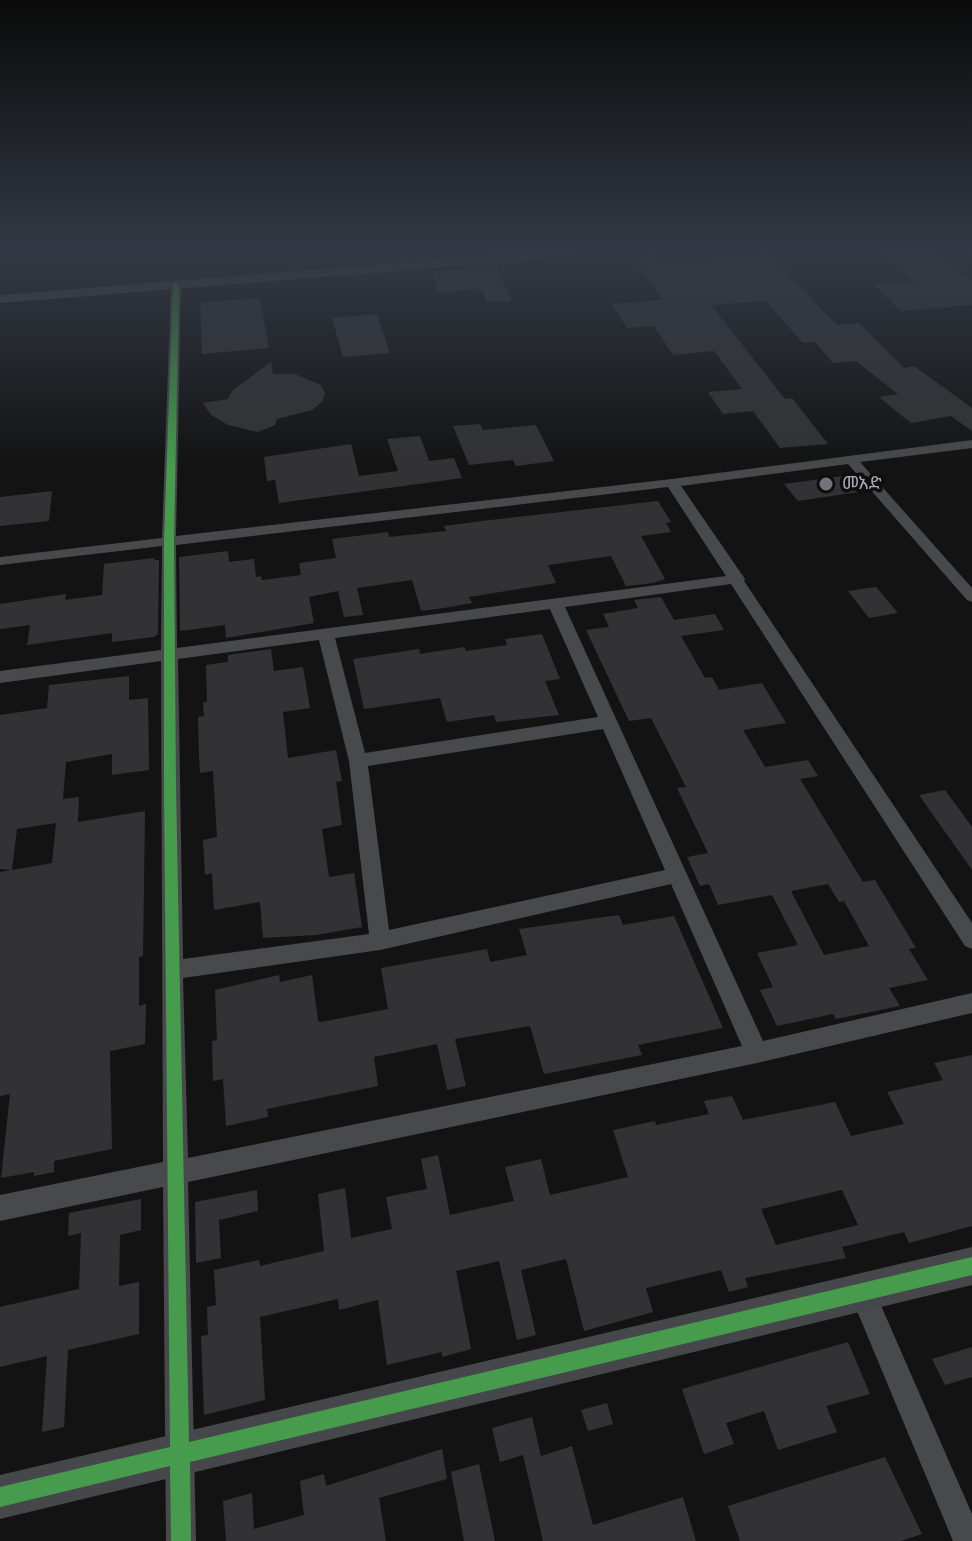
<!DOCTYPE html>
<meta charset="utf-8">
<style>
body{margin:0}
canvas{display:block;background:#131313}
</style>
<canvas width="972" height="1541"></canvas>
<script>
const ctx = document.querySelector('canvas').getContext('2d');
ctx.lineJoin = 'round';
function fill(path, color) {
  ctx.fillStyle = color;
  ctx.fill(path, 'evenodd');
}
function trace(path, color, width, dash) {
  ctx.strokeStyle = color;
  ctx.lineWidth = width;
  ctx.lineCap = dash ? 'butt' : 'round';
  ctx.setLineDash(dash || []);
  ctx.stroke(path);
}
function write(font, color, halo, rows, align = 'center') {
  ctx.font = font + ' Raleway,"Noto Sans Ethiopic",sans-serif';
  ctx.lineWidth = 7;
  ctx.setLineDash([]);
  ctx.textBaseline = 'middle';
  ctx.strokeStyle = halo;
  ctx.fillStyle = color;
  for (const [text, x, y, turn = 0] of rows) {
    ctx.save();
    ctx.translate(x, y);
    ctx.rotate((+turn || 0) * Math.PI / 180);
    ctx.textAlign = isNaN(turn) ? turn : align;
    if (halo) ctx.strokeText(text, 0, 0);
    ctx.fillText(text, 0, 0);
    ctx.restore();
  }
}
fill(new Path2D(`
 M879 253H936L972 280V305L901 311 874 285 916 282Z
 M655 255 660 262 769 255 837 325 859 323 904 368 914 366 972 408V431L951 416 911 423 879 397 898 394 856 361 833 363 815 342 803 343 766 301 711 305 785 399 792 398 828 444 780 448 753 411 723 414 708 392 742 389 714 351 673 355 654 326 627 328 612 304 664 300 632 257Z
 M496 266 512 301 487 302 481 289 438 292 431 271Z
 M260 298 269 348 202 354 200 302Z
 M377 314 390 353 343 357 332 318Z
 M271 362 273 374H295L321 385 325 393 322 402 312 410 277 419 275 425 258 432 228 425 211 415 203 403 228 399 233 390Z
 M480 424 483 430 536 425 554 461 516 466 513 460 469 465 453 426Z
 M420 436 429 461 454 458 462 478 279 503 275 480 267 481 264 457 351 444 359 476 398 471 387 439Z
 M850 475 865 491 798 501 784 484Z
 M52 491 49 521 0 526V497Z
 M658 501 671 522 666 523 671 532 641 536 665 579 653 583 626 586 611 556 548 565 556 583 469 597 472 603 444 608 421 611 412 580 357 588 363 615 344 617 338 591 309 597 314 623 226 638 225 625 180 631 179 557 228 551 229 562 254 559 256 577 261 576 262 580 301 575 299 563 336 558 332 539 388 532 389 537 446 531 444 526 482 521Z
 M154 558V560H159L158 634 154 637 112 642V633L27 645 30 625 0 629V604L66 594 65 600 102 595 104 564Z
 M876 587 898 613 869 618 848 591Z
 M661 597 674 620 715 614 724 630 681 636 705 678 712 677 719 690 762 683 786 723 743 730 765 767 808 760 818 776 800 779 863 882 875 880 916 948 909 949 928 980 889 988 900 1006 836 1019 833 1014 777 1026 760 990 773 987 757 953 798 945 772 895 718 905 709 884 700 886 687 857 708 853 677 788 686 787 651 718 629 721 586 630 609 627 603 614 638 608 634 600ZM828 884 839 902 844 901 869 946 824 955 791 891Z
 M542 634 560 679 545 681 559 715 496 722 494 715 447 722 440 698 364 709 353 659 419 649 420 654 464 647 466 651 507 645 505 639Z
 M271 649 274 671 303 667 310 708 283 712 288 758 336 750 342 781 336 782 342 825 322 829 329 877 354 873 362 927 316 935 263 938 260 902 214 910 212 873 205 875 203 840 217 837 213 771 200 773 199 756 198 717 204 716 203 702H207L206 665 228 662V655Z
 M129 676V700L148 698 149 770 112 775V754L66 762 63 799 79 797 78 822 145 811 143 956 139 957V1006L146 1004 145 1044 110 1051 112 1149 54 1161V1172L34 1176V1172L1 1178 10 1094 0 1096V872L12 870 0 869V715L47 708 49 685ZM56 823 52 863 12 870 17 829Z
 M945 790 972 827V870L919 795Z
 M619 915 623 925 674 916 723 1028 638 1045 642 1055 544 1074 530 1026 455 1039 466 1086 447 1090 437 1044 374 1057 378 1086 267 1109 268 1117 226 1126 223 1079 213 1081 212 1041 217 1040 215 990 279 975 280 982 312 975 318 1021 321 1022 388 1009 381 968 487 949 490 962 527 955 519 929Z
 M972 1055V1226L909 1243 904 1232 842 1247 846 1258 745 1278 748 1287 729 1292 721 1270 646 1288 653 1312 584 1331 566 1259 521 1270 536 1335 517 1340 499 1261 456 1271 471 1349 442 1357V1352L387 1365 378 1300 339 1310 338 1299 260 1317 265 1400 204 1415 201 1336 208 1335 207 1307 216 1305 214 1270 259 1260 260 1266 324 1251 318 1194 345 1188 351 1238 392 1229 386 1197 427 1189 421 1159 438 1155 450 1215 514 1201 505 1167 541 1159 550 1195 628 1177 613 1130 655 1121 656 1125 709 1114 704 1101 732 1096 743 1120 835 1102 851 1136 904 1124 887 1092 943 1080 934 1063ZM842 1190 858 1225 776 1245 761 1209Z
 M257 1190 258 1211 219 1220 221 1258 196 1263 195 1202Z
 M141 1199V1230L120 1235 119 1286 139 1282V1334L68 1350 64 1427 42 1432 47 1356 0 1367V1307L79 1289 81 1233 68 1236 69 1213Z
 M848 1342 870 1394 826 1406 837 1432 778 1450 764 1411 726 1423 734 1444 704 1454 682 1389Z
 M972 1347V1377L945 1385 932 1359Z
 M607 1403 613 1424 588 1431 581 1410Z
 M532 1417 541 1456 572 1446 593 1525 683 1497 696 1541H543L523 1455 500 1462 492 1428Z
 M442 1449 447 1479 379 1498 386 1541H226L223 1501 252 1493 254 1529 304 1515 300 1481 324 1474 326 1486Z
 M885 1457 922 1534 901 1541H740L728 1506Z
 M479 1464 495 1541H464L451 1472Z`), '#323234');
fill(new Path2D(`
 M176 281 181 284 176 536 672 479 972 440V448L860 462 972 588V602L967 600 848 464 681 486 745 579 744 581 972 923V949L965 946 731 584 565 607 763 1041 972 993V1013L757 1063 188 1182 196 1541H166L163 1187 0 1221V1195L163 1162 161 661 0 683V671L161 650 162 546 0 565V557L162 538 171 284ZM668 487 726 576 177 648 176 545ZM550 609 598 717 365 753 335 638ZM319 640 349 761 369 934 183 959 178 659ZM603 729 665 870 389 930 368 766ZM671 884 742 1046 188 1158 183 978 380 950Z
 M863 1281 872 1285 972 1514V1541H953L850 1294 854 1285Z`), '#48494c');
fill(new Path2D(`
 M523 253H578L571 257 0 303V295Z
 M972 1247V1285L0 1519V1475Z`), '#46474a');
fill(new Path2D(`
 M176 282 179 284 174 541 176 789 189 1442 972 1257V1275L190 1462 191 1541H171L170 1466 0 1507V1487L170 1447 164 789V541L173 284Z`), '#469c4c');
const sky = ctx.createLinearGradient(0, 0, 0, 468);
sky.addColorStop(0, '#0a0a0a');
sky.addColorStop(0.54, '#333944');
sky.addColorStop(1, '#33394400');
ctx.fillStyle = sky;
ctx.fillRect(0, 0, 972, 468);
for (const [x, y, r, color] of [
 [826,484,8,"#71747c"]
]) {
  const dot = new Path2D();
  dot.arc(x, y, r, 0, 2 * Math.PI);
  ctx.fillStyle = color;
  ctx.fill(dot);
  trace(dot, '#0e0e0f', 3);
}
write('18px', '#a4a9b5', '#0e0e0f', [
 ["መአድ",842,484]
], 'left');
</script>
